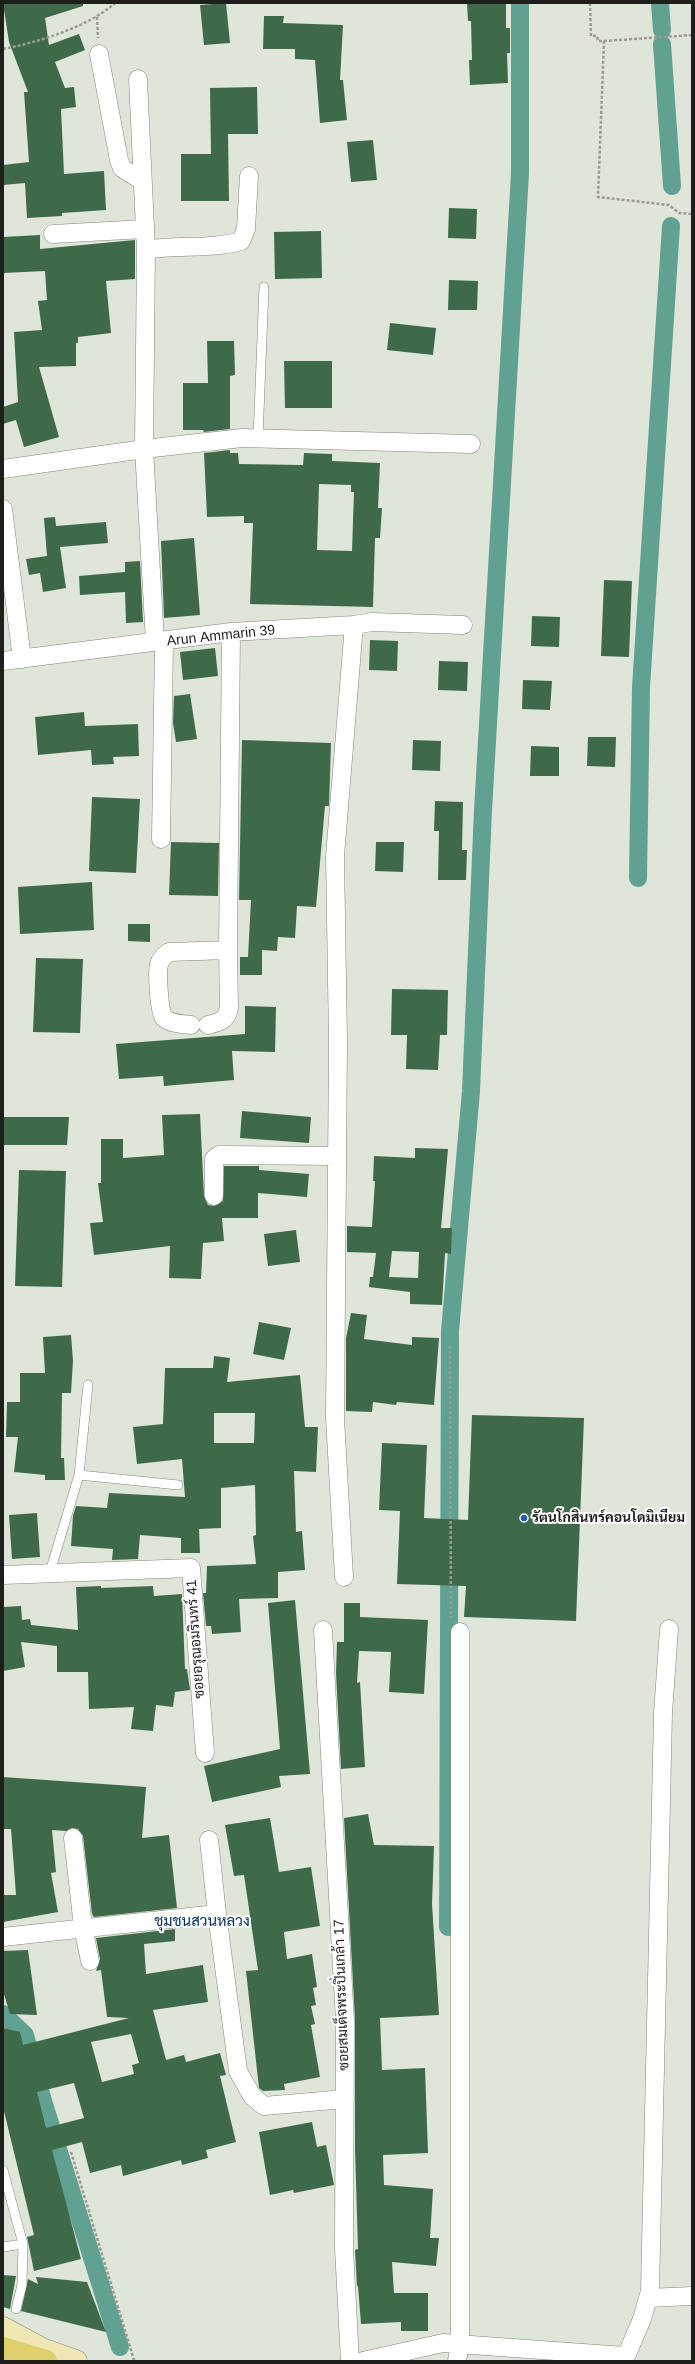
<!DOCTYPE html>
<meta charset="utf-8">
<style>
body{margin:0}
#map{position:relative;width:695px;height:2364px;overflow:hidden;background:#e0e5d9;font-family:Arial,sans-serif}
canvas{display:block}
.frame{position:absolute;inset:0;border:4px solid #1e1f1b;pointer-events:none}
</style>
<div id="map">
<canvas width="695" height="2364"></canvas>
<div class="frame"></div>
</div>
<script>
const ctx = document.querySelector('canvas').getContext('2d');
ctx.lineJoin = 'round';
function trace(path, color, width, dash) {
  ctx.strokeStyle = color;
  ctx.lineWidth = width;
  ctx.lineCap = dash ? 'butt' : 'round';
  ctx.setLineDash(dash || []);
  ctx.stroke(path);
}
function fill(path, color) {
  ctx.fillStyle = color;
  ctx.fill(path, 'evenodd');
}
function write(font, color, halo, rows, align = 'center') {
  ctx.font = font + ' Arial,Sarabun,sans-serif';
  ctx.lineWidth = 4;
  ctx.setLineDash([]);
  ctx.textBaseline = 'middle';
  ctx.strokeStyle = halo;
  ctx.fillStyle = color;
  for (const [text, x, y, turn = 0] of rows) {
    ctx.save();
    ctx.translate(x, y);
    ctx.rotate((+turn || 0) * Math.PI / 180);
    ctx.textAlign = isNaN(turn) ? turn : align;
    if (halo) ctx.strokeText(text, 0, 0);
    ctx.fillText(text, 0, 0);
    ctx.restore();
  }
}
trace(new Path2D(`
 M660 3 662 30
 M662 44 672 186
 M638 878 641 687 671 226
 M448 1927 450 1331 471 1091 483 810 520 173V3
 M3 2014 25 2035 43 2101 120 2347`), '#60a192', 18);
fill(new Path2D(`
 M3 3H83V6L45 18 49 45 79 34 85 50 55 62 65 88 74 87 76 107 61 109 64 174 104 171 106 210 62 213V216L27 218 25 183 3 185V165L29 162 24 92H28L9 42Z
 M226 3 230 43 204 45 200 5Z
 M467 3H506V28H510V53H507L508 83 470 85 469 60H472L471 21H468Z
 M264 16H284L283 23 343 25 340 80H343L347 120 320 123 315 60 295 59V49H263Z
 M257 87 258 134H228L229 201H181V154H211L210 88Z
 M373 140 377 180 351 182 347 142Z
 M449 208 477 209 476 239 448 238Z
 M321 231 322 278 275 279 274 232Z
 M40 235V249L135 240V279L106 281 111 333 78 337V343H76V366L39 367 59 437 24 447 16 420 3 424V407L18 402 14 332 42 330 38 301 47 300 45 271 3 273V237Z
 M449 280 478 281 477 310H448Z
 M390 323 436 328 433 355 387 350Z
 M207 341H234L235 375 230 376V429L204 432 203 430H183V383H208Z
 M284 361H332V408H285Z
 M230 450V453H238L239 464 303 465 304 453 332 454V461L380 463 378 508H382L380 538H375L373 607 250 604 253 523H244V516L207 517 204 453ZM319 484 351 485V492H354L352 551 317 550Z
 M55 517 56 526 106 522 108 543 60 547 66 588 43 592 40 573 29 575 26 559 47 556 44 518Z
 M194 538 200 615 164 618 161 541Z
 M140 561 143 622 126 623 125 592 80 595 79 576 125 572V562Z
 M604 580 632 581 629 657 601 656Z
 M532 616 560 617 559 647 531 646Z
 M370 640 398 641 397 671 369 670Z
 M215 648 218 676 183 680 180 652Z
 M439 661 468 662 467 691 438 690Z
 M523 680 552 681 550 710 522 709Z
 M190 694 197 739 176 742 173 723 174 696Z
 M84 712 85 726 138 724 139 756 113 757 114 764 92 765 91 750 38 755 35 717Z
 M588 737H616L615 767 587 766Z
 M242 740 331 743 329 806H325L316 907 297 906 295 938 278 937 277 951 262 950V975H240V957H248L251 900H239Z
 M413 740 441 741 440 771 412 770Z
 M531 746 559 747V776H530Z
 M92 797 140 799 136 873 89 871Z
 M435 801 463 802 462 850H467L466 880H438L439 831H434Z
 M171 842 219 843 218 896 169 895Z
 M376 842H404L403 872 375 871Z
 M92 882 94 930 20 934 18 887Z
 M128 924H150V942L128 941Z
 M36 958 83 959 80 1033 33 1032Z
 M392 989 448 990 447 1035H440L438 1070 406 1069 407 1035H391Z
 M245 1006 276 1007 275 1052 232 1051 234 1080 164 1086 163 1076 119 1079 116 1044 245 1034Z
 M242 1111 311 1117 309 1143 240 1138Z
 M200 1114 204 1196 208 1205 214 1206 223 1201 224 1166H259V1170L309 1174 307 1197 258 1193V1218H222L224 1241 203 1243 201 1279 169 1278 170 1246 94 1255 90 1223 103 1222 98 1183H101V1139H123V1158L164 1155 162 1115Z
 M3 1117H69L67 1145H3Z
 M415 1148 448 1149 441 1228H452L451 1254 445 1253 442 1305 410 1304V1292L369 1287 370 1277H373L376 1253 347 1252V1226L372 1227 375 1181H373L374 1156 415 1158ZM392 1251 419 1252 418 1278 389 1277Z
 M19 1170 66 1171 62 1287 15 1286Z
 M296 1230 300 1262 268 1266 264 1234Z
 M351 1313 367 1315 364 1339 412 1345V1337L439 1338 434 1405 397 1402 396 1405 373 1402 372 1412 346 1411V1338Z
 M259 1322 291 1328 284 1360 253 1354Z
 M71 1335 73 1361 71 1393H62L61 1458H64L65 1480H45V1475L14 1472 18 1437H6L7 1402H20V1373H45L43 1337Z
 M214 1356 230 1358 227 1382 300 1375 305 1427H318L316 1472 294 1471 296 1532 302 1531 305 1570 278 1572V1598L239 1599 241 1632 212 1634 211 1626H206L203 1593H206L207 1566 256 1564 253 1536 256 1535 255 1485 221 1488V1528L199 1529 200 1553H181V1538L140 1535 138 1559 112 1560 113 1549 71 1546 73 1516 76 1506 107 1508 109 1493 185 1497 182 1459 137 1464 133 1427 163 1424 165 1368H213ZM214 1413H255L254 1443H214Z
 M472 1415 584 1418 576 1621 464 1617 466 1586 397 1584 400 1511 379 1510 382 1443 427 1445 424 1518 468 1520Z
 M37 1513 40 1557 12 1559 9 1515Z
 M101 1586V1588L153 1586 154 1596 182 1594 185 1669H187L190 1690 175 1692 173 1707 156 1705 153 1731 131 1729 134 1707 89 1709 88 1672H57V1646L21 1642 25 1667 3 1671V1607L21 1606 22 1620 30 1619 31 1625 78 1630 76 1587Z
 M295 1600 310 1774 279 1776 281 1787 212 1802 204 1766 280 1749 268 1603Z
 M344 1603H360V1617L428 1620 424 1694 389 1692 391 1652 359 1651 357 1683 360 1682 365 1767 341 1769 336 1673 337 1642H344Z
 M3 1777 146 1787 142 1838 169 1835 177 1908 94 1917 92 1914 83 1836 78 1829 72 1828 66 1831 52 1830 56 1872 51 1873 58 1912 3 1922V1895H16L11 1829H3Z
 M368 1814 374 1845 434 1846 432 1904 439 2015 380 2018 382 2070 425 2068 428 2153 383 2155 384 2185 433 2189 430 2238H439L436 2266 392 2262 394 2293H428V2331H401V2322L361 2324 358 2286H357L355 2250 358 2249 355 2149V2020L344 1818Z
 M270 1818 279 1872 311 1867 320 1926 284 1932 287 1959 312 1954 317 1987 313 1988 316 2005 311 2006 315 2024 311 2025 320 2077 284 2084 285 2090 263 2091 259 2088 246 1971 258 1970 244 1875 234 1876 225 1825Z
 M175 1929V1941L144 1944 146 1974 203 1965 208 2002 153 2010 166 2060 184 2055 186 2062 220 2053 226 2075 220 2076 236 2142 206 2150 208 2158 182 2165 181 2160 123 2176 121 2165 90 2173 82 2142 52 2150 81 2259 34 2271 27 2237 34 2235 3 2107V2028L20 2032 23 2045 129 2018 107 2017 101 1970 96 1971 100 1959 96 1938ZM131 2034 139 2063 132 2065 134 2074 102 2082 91 2042ZM74 2083 84 2118 46 2128 37 2092Z
 M28 1950 37 2015 10 2014 3 1991V1951Z
 M312 2122 317 2147 326 2145 334 2185 294 2193 293 2190 270 2195 259 2132Z
 M3 2275 16 2276 10 2309 3 2307Z
 M36 2277 87 2282 106 2332 21 2311 28 2279 38 2284Z`), '#3e6a4a');
const lane = new Path2D(`
 M258 438 264 287
 M79 1475 178 1485
 M50 1572 79 1475 88 1385
 M3 2170 23 2244 22 2285 16 2309
 M3 2247 23 2244`);
const street = new Path2D(`
 M99 54 119 160 122 168 142 181
 M138 79 146 250 144 449 155 642
 M53 234 145 229
 M146 250C177 244 210 250 241 241L246 229 249 176
 M3 469 144 449 242 438 471 444
 M3 509 22 659
 M3 661 231 632 354 625 372 622 463 625
 M161 839 164 642
 M191 1025C183 1024 171 1024 164 1018 159 1013 157 972 159 964 161 958 165 955 169 952L228 950
 M208 1025C220 1022 227 1020 229 1008L228 950 231 632
 M214 1196V1159L219 1155 337 1156
 M3 1575 191 1568 205 1753
 M344 1577 335 1418 338 1042 335 856 354 625
 M323 1630 345 2021 344 2249 350 2361
 M73 1838 83 1927 90 1961
 M209 1840 217 1914 238 2071 252 2096 264 2106 345 2099
 M3 1937 217 1914
 M648 2298 692 2296
 M363 2361 443 2343 625 2356
 M457 2361 460 2344V1632
 M624 2361 642 2319 650 2291 663 1713 669 1629`);
const secondary = new Path2D(`
 M3 2328 42 2349 76 2361`);
const primary = new Path2D(`
 M3 2348 46 2361`);
trace(lane, '#82867c', 10);
trace(street, '#82867c', 19);
trace(secondary, '#82867c', 23);
trace(primary, '#8d7e0f', 23);
trace(new Path2D(`
 M590 3 591 36H597L598 41H604L598 197 669 205 679 213 692 214
 M97 17 98 38
 M604 41 692 35
 M3 49C39 42 88 27 115 3
 M450 1346 451 1618
 M71 2152 134 2360`), '#989c93', 2.5, [3, 2]);
trace(lane, '#fff', 9);
trace(street, '#fff', 18);
trace(secondary, '#efe8b5', 22);
trace(primary, '#dfd06b', 22);
for (const [x, y, r, color] of [
 [524,1518,4,"#1d5dae"]
]) {
  const dot = new Path2D();
  dot.arc(x, y, r, 0, 2 * Math.PI);
  ctx.fillStyle = color;
  ctx.fill(dot);
  trace(dot, '#fff', 1.5);
}
write('14px', '#1e1f1b', '#fff', [
 ["Arun Ammarin 39",221,636,-6],
 ["ซอยอรุณอมรินทร์ 41",196,1639,-94],
 ["ซอยสมเด็จพระปิ่นเกล้า 17",342,1995,-92]
]);
write('bold 14px', '#1e1f1b', '#fff', [
 ["รัตนโกสินทร์คอนโดมิเนียม",532,1518]
], 'left');
write('15px', '#073164', '#fff', [
 ["ชุมชนสวนหลวง",202,1922]
]);
</script>
